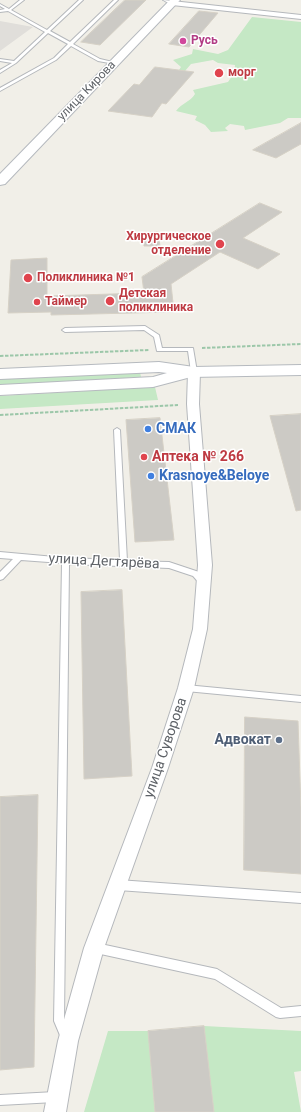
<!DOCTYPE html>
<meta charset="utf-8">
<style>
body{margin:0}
canvas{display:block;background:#f1efe8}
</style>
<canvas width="301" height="1112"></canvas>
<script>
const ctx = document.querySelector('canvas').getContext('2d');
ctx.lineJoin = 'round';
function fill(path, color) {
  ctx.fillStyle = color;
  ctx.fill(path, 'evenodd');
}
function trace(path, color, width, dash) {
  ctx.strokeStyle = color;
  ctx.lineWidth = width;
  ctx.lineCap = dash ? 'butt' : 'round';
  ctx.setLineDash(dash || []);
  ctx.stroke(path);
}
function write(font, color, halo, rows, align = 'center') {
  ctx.font = font + ' Roboto,sans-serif';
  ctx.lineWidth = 3;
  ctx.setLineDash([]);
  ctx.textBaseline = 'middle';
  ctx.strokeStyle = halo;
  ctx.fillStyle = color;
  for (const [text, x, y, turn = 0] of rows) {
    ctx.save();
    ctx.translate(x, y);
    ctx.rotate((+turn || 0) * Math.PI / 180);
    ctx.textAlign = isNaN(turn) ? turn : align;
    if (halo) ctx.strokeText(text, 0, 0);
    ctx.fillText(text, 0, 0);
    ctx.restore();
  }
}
fill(new Path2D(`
 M0 21 33 27 0 51Z`), '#e0deda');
fill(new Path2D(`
 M252 17 301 22V118H288L280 123 245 130 244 126 230 124 225 128 228 131 211 132 205 125 195 120 197 116 176 111C182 103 190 102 195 94L193 90 228 82 234 73 235 65 218 63 213 60 191 64 185 71 179 70 181 67 173 60 192 54 193 49 218 54 228 50Z
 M140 372 141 377 0 385V379Z
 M155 387 158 400 0 409V396Z
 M204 1026 301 1031V1071L294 1072 301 1112H214Z
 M108 1031H148L155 1112H84Z`), '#c5e8c5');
const building = new Path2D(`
 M125 0H146L100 45 81 42Z
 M199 11 218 13 189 47 169 44Z
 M155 67 194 72 166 104 162 103 152 117 108 111 134 84 139 85Z
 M301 123V144L276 158 253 150Z
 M260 203 282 212 243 238 280 254 258 269 220 252 171 284 174 312 51 315V312L8 313 11 260 47 258V296L144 293 142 277Z
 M158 232 160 246H144L143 233Z
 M301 414V510L296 511 270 416Z
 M160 418 174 540 135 542 126 420Z
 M122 590 132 776 84 779 81 592Z
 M245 717 298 721 301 808V874L244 870Z
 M38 795 34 1067 0 1070V797Z
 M204 1026 214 1112H155L148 1031Z`);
fill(building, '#cccac5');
trace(building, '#d6d1c6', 1);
const lane = new Path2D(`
 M20 0H24L11 10 47 30 79 0H83L50 31 70 42 114 0H118L73 44 100 59 117 63 115 64 98 61 71 46 56 60 0 91V88L54 58 68 44 48 33 16 63 0 73V70L12 63 0 61V59L14 61 45 32 8 11 0 12V10L5 9 0 6V4L9 9Z
 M145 326 159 335 162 348H193L197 372 196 373H192L191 372 188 351H157L154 337 144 330 65 332 62 330 65 328Z
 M117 428 120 430 127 561 169 562 199 572 207 582 206 584H200L193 576 169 568 69 564 64 1021 71 1036 70 1040 66 1041 62 1040 54 1021 62 563 21 560 3 579 0 580V572L13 559 0 558V552L66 558 120 560 114 430Z
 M186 685 301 696V702L186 691 183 690 182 688 183 686Z
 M118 880 301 893V903L118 890 115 888 113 885 115 882Z
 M96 943 217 969 281 1008 301 1006V1016L280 1018 276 1017 215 979 96 953 93 951 91 948 93 945Z
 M55 1092 59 1093 60 1097 59 1101 55 1102 0 1105V1095Z`);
const street = new Path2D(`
 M163 0 301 15V19L172 5Z
 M194 368 200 372 199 404 212 565 207 629 194 688 168 768 104 948 78 1041 66 1112H44L58 1041 84 948 152 768 178 688 193 629 198 565 187 404 188 372Z`);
const secondary = new Path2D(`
 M170 0H180L5 184 0 185V174Z
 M159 362 194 367 301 365V375L191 377 153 387 0 395V385L153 377 167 373 159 372 0 379V369Z`);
trace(lane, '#b5b8bc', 2);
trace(street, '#b5b8bc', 2);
trace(secondary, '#b6babf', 2);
trace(new Path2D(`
 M202 348 301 344
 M0 356 149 350
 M0 415 178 405`), '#9cc7a9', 2, [3.5, 1.5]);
fill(lane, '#fff');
fill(street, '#fff');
fill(secondary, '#fff');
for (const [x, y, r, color] of [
 [183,41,4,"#d1479c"],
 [219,73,5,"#e0444e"],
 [220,244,5,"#e0444e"],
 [28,278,5,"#e0444e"],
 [110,301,5,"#e0444e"],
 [37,302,4,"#e0444e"],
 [148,429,4,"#3f7fe0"],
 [144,457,4,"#e0444e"],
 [151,476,4,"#3f7fe0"],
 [279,740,4,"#5c6f8a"]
]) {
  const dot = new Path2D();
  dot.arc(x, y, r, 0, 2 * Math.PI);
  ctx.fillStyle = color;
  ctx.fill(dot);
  trace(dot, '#fff', 1.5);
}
write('bold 12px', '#b23c85', '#fff', [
 ["Русь",191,41]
], 'left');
write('bold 12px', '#be3a42', '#fff', [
 ["морг",228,73],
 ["Хирургическое",211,237,"right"],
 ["отделение",211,251,"right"],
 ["Поликлиника №1",37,278],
 ["Детская",119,294],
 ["поликлиника",119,308],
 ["Таймер",45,302]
], 'left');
write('12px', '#5f6368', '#fff', [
 ["улица Кирова",87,91,-46]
]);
write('bold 14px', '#366cbe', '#fff', [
 ["СМАК",156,429],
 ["Krasnoye&Beloye",159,476]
], 'left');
write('bold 14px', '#be3a42', '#fff', [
 ["Аптека № 266",152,457]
], 'left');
write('14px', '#5f6368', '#fff', [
 ["улица Дегтярёва",104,562,3],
 ["улица Суворова",166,748,-71]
]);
write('bold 14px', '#4e5e75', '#fff', [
 ["Адвокат",271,740]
], 'right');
</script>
